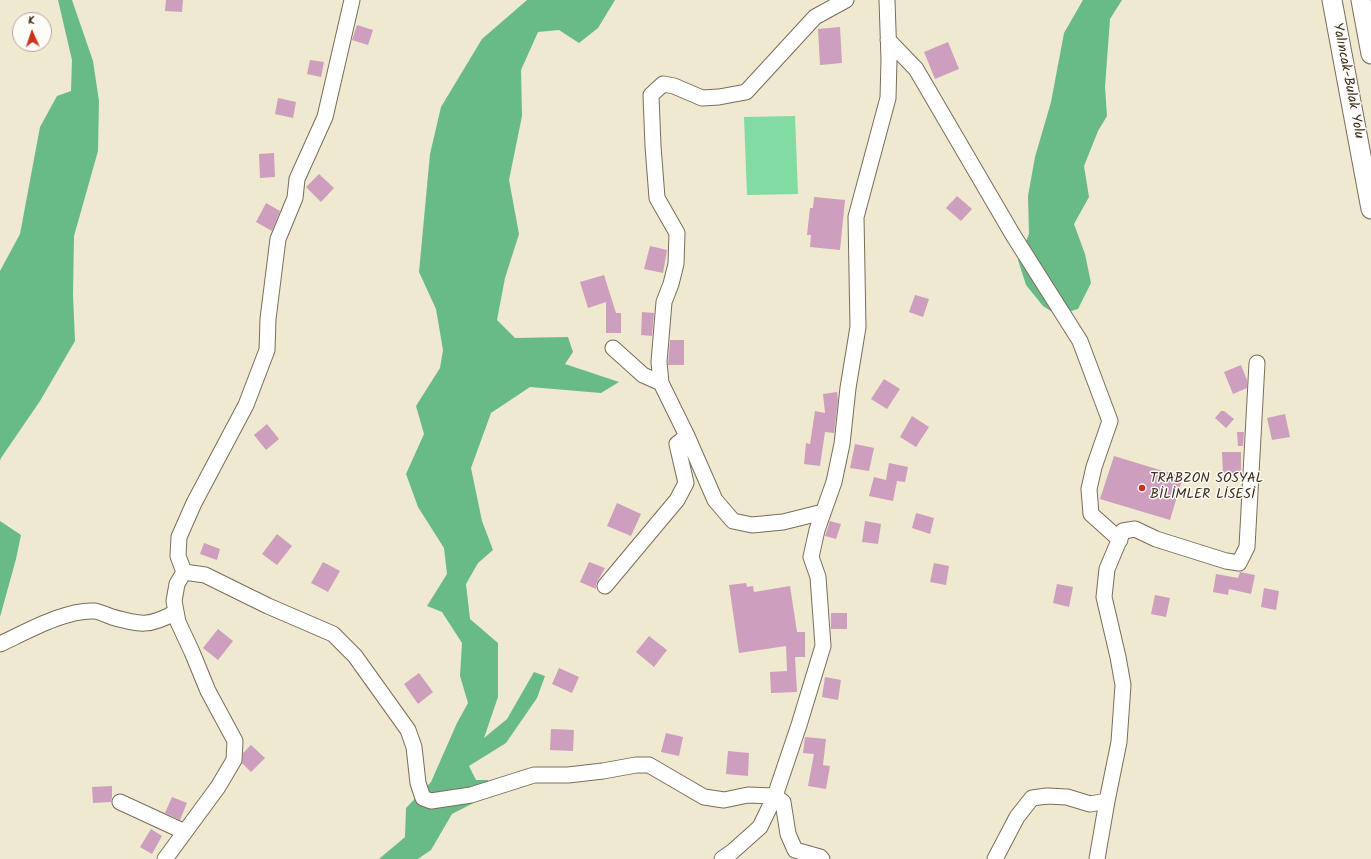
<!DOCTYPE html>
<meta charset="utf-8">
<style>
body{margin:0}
#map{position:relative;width:1371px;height:859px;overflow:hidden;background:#eee9cf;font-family:Kalam,sans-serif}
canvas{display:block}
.north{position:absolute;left:12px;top:12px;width:40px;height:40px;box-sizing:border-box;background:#fdfcf7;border:1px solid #afa8a0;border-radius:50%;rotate:357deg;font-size:11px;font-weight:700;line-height:16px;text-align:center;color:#3b2a1e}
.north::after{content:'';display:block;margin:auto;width:14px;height:18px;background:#c8321e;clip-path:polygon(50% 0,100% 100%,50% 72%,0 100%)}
</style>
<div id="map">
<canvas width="1371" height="859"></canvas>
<div class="north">K</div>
</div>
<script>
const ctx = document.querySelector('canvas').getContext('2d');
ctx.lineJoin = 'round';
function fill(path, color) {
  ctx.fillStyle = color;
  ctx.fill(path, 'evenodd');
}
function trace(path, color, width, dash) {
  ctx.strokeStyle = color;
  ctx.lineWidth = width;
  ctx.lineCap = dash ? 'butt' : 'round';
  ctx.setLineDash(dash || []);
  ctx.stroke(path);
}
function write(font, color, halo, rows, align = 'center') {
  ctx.font = font + ' Kalam,sans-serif';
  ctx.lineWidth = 3;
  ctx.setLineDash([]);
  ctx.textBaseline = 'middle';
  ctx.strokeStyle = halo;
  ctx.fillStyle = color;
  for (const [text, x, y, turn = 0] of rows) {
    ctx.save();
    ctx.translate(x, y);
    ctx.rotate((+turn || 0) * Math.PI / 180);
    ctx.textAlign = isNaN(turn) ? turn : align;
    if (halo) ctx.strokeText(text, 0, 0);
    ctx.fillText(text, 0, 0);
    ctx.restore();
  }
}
fill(new Path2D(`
 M795 116 798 194 747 195 744 117Z`), '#82dba0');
fill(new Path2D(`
 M58 0H72L93 61 99 101 98 151 74 236 73 295 75 341 40 401 1 458 0 461V271L20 234 40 127 57 96 71 91 72 60Z
 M527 0H615L598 28 579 43 559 30 538 32 521 70 522 116 509 180 519 234 505 278 497 320 515 338 568 337 573 352 565 364 619 382 601 393 530 387 491 413 471 468 482 521 493 550 478 563 466 584 470 619 498 643V697L484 738 507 719 534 672 545 676 537 698 506 743 469 766 476 780H488L489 795 452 814 431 850 418 859H379L405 837 406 808 431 782 457 723 468 703 460 676 462 643 442 612 427 606 447 574 444 548 418 507 406 474 424 434 416 406 440 368 443 350 436 309 419 272 430 154 441 107 482 39Z
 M1083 0H1122L1110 19 1105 87 1107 116 1098 131 1084 166 1089 197 1074 224 1085 254 1091 283 1078 309 1057 315 1043 306 1026 285 1018 260 1029 234 1028 196 1035 157 1051 102 1064 33Z
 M0 521 21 535 16 559 0 617Z`), '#69bb86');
fill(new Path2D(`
 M166 0H183L182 12 165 11Z
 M357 25 373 30 368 45 352 40Z
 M840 27 842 63 820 65 818 29Z
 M948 42 959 69 935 79 924 52Z
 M310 60 324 62 321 77 307 74Z
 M278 98 296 102 293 118 275 114Z
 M274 153 275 177 260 178 259 154Z
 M319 174 334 188 321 202 306 187Z
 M957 196 972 209 961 221 946 208Z
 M814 197 845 200 840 250 810 247 811 235H807L810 208H813Z
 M266 203 280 211 272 231 256 222Z
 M650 246 667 250 663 273 644 269Z
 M604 275 616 313H621V333H606V302L588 308 580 282Z
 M915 295 929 299 923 317 909 312Z
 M642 312 654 313 652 336 641 335Z
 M670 340H684V365H668Z
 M1241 365 1247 380V388L1233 394 1224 372Z
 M884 379 900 389 887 409 871 399Z
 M837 392 838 400 834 433 825 432 820 466 804 464 806 443 810 444 815 411 825 413 823 394Z
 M1221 411H1224L1234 419 1226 428 1215 418Z
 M1285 414 1290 437 1272 440 1267 418Z
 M912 416 929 427 916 447 900 437Z
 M267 424 279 439 266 450 254 435Z
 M1237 432H1244L1243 446H1238Z
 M855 444 874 448 869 471 850 468Z
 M1222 452H1241V475H1223Z
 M1114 456 1183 477 1170 520 1100 499Z
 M889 463 908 467 905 482 897 481 893 501 869 496 874 477 886 480Z
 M617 503 641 514 631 536 607 526Z
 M916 513 934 518 930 534 912 528Z
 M830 521 841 524 836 539 825 536Z
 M865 521 881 524 878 544 862 542Z
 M277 534 292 546 277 565 262 554Z
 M204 543 220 549 217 560 200 554Z
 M323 562 340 571 328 592 311 583Z
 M589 562 605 568 596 584V589L580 582Z
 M934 563 949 566 946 585 930 582Z
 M1240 572 1255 575 1251 594 1229 589 1228 595 1213 592 1216 574 1238 578Z
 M746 583 747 587 753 586 754 592 790 586 797 632H805V657H795L797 692 771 693 770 672 787 671 786 646 739 653 729 585Z
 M1057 584 1073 587 1069 607 1053 603Z
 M1264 588 1279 591 1276 610 1261 607Z
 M1155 595 1170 598 1166 617 1151 614Z
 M831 613H847V629H831Z
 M218 629 233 641 218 660 203 648Z
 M649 636 667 650 654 667 636 652Z
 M559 668 579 677 572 693 552 684Z
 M419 673 433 692 418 704 404 684Z
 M825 677 841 680 838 700 822 697Z
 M551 729 574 730 573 751 550 750Z
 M666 733 683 737 679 756 661 752Z
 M805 737 826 739 823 765 830 766 826 789 808 786 814 754 803 753Z
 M251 745 265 758 251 772 242 763 243 753Z
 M728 751 749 753 748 776 726 774Z
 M112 786V797L111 802 93 803 92 787Z
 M172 797 187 803 180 820 165 813Z
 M151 829 162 836 152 854 140 847Z`), '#ce9ebf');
const minor = new Path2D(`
 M888 40 916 69 1013 235 1080 341 1110 421 1094 467 1089 489 1091 514 1120 540
 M613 348 643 375 661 383
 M823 512 783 522 752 525 733 521 715 500 687 436 661 383 659 362 664 302 671 284 676 264 677 233 657 198 653 146 651 95 663 84 674 86 702 98 719 97 746 92 815 17 846 0
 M184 572 205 575 268 606 333 634 355 656 408 730 414 747 418 783 423 798 431 801 471 795 534 775H568L603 771 636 765H649L704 797 724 800 748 795 775 796 783 802 788 834 795 850 820 857 822 859
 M605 586 677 500 686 483 677 444 687 436
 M0 644C26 632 66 609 95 611 100 612 107 615 112 617 141 625 149 627 176 612
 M120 802 185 832
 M165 859 218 787 234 760 235 741 208 691 192 652 178 622 174 601 177 584 184 572 178 556 179 537 194 503 246 405 267 350 268 319 278 239 295 198 297 179 325 117 352 0
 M722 859 732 852 760 827 775 796 799 725 823 646 818 577 811 557 817 530 834 482 842 444 848 388 858 327 856 217 888 98 889 60 887 0
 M995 859 1017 817 1032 798 1047 796 1067 797 1090 804 1107 801 1119 742 1123 685 1118 657 1104 597 1107 569 1123 531 1135 529 1156 539 1226 561 1239 563 1247 547 1257 363
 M1097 859 1107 801`);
const major = new Path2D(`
 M1332 0 1371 209
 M1361 0 1371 54`);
trace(minor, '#7a6d5c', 17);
trace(major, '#7a6d5c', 21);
trace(minor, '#fff', 15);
trace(major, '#fff', 19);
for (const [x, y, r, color] of [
 [1142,488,4,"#c8321e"]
]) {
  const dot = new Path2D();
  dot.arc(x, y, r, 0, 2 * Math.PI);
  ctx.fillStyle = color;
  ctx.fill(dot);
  trace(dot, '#fdfcf7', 1.5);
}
write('14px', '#3b2a1e', '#fdfcf7', [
 ["Yalıncak-Bulak Yolu",1347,81,79]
]);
write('14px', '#3b2a1e', '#fdfcf7', [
 ["TRABZON SOSYAL",1150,480],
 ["BİLİMLER LİSESİ",1150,496]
], 'left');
</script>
